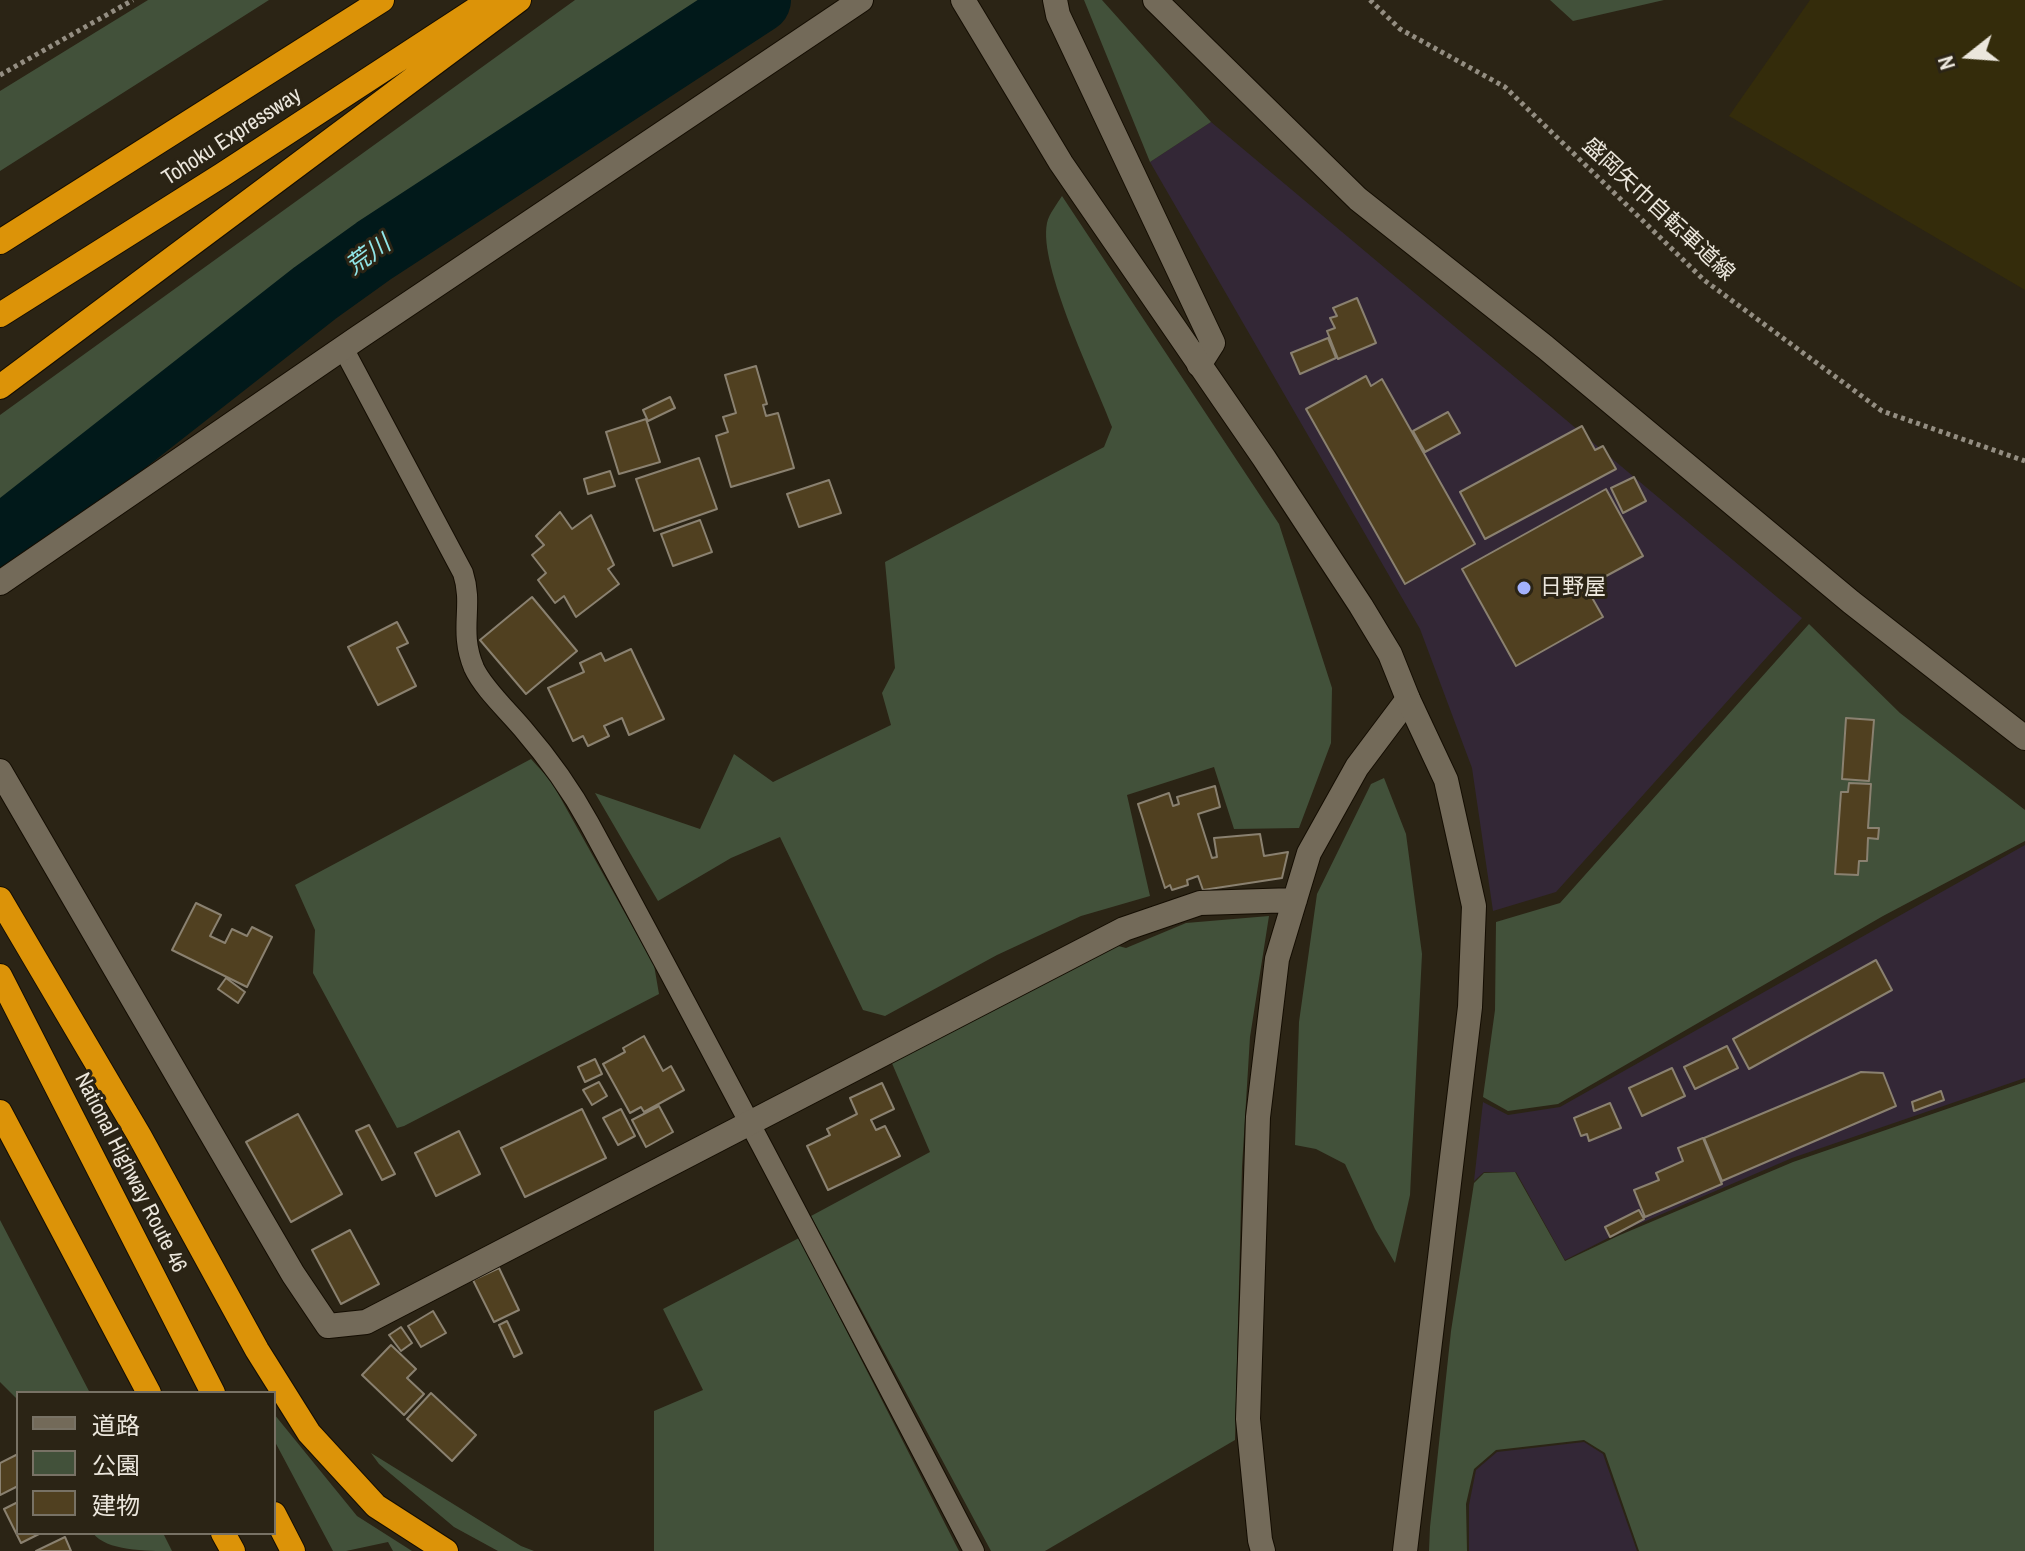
<!DOCTYPE html>
<meta charset="utf-8">
<style>
body{margin:0}
#map{position:relative;width:2025px;height:1551px;overflow:hidden;background:#2b2415;font-family:"Archivo Narrow","Noto Sans JP",sans-serif}
canvas{display:block}
.legend{position:absolute;left:16px;top:1391px;width:260px;height:144px;box-sizing:border-box;background:#2b2415;border:2px solid #787265;margin:0;padding:10px 14px;list-style:none;font-size:24px;color:#ebe6dc}
.legend li{display:flex;align-items:center;gap:16px;height:40px}
.legend b{width:40px;border:2px solid #787265}
.north{position:absolute;left:1929px;top:16px;width:80px;height:80px;-webkit-text-stroke:6px #2b2415;paint-order:stroke;rotate:253deg;font-size:22px;font-weight:700;line-height:32px;text-align:center;color:#ebe6dc}
.north::after{content:'';display:block;margin:auto;width:28px;height:36px;background:#ebe6dc;clip-path:polygon(50% 0,100% 100%,50% 72%,0 100%)}
</style>
<div id="map">
<canvas width="2025" height="1551"></canvas>
<ul class="legend">
<li><b style="height:10px;background:#736a59"></b>道路</li>
<li><b style="height:22px;background:#42513a"></b>公園</li>
<li><b style="height:22px;background:#504020"></b>建物</li>
</ul>
<div class="north">N</div>
</div>
<script>
const ctx = document.querySelector('canvas').getContext('2d');
ctx.lineJoin = 'round';
function fill(path, color) {
  ctx.fillStyle = color;
  ctx.fill(path, 'evenodd');
}
function trace(path, color, width, dash) {
  ctx.strokeStyle = color;
  ctx.lineWidth = width;
  ctx.lineCap = dash ? 'butt' : 'round';
  ctx.setLineDash(dash || []);
  ctx.stroke(path);
}
function write(font, color, halo, rows, align = 'center') {
  ctx.font = font + ' "Archivo Narrow","Noto Sans JP",sans-serif';
  ctx.lineWidth = 6;
  ctx.setLineDash([]);
  ctx.textBaseline = 'middle';
  ctx.strokeStyle = halo;
  ctx.fillStyle = color;
  for (const [text, x, y, turn = 0] of rows) {
    ctx.save();
    ctx.translate(x, y);
    ctx.rotate((+turn || 0) * Math.PI / 180);
    ctx.textAlign = isNaN(turn) ? turn : align;
    if (halo) ctx.strokeText(text, 0, 0);
    ctx.fillText(text, 0, 0);
    ctx.restore();
  }
}
fill(new Path2D(`
 M1211 122 1802 618 1556 892 1493 911 1472 768 1420 629 1150 162Z
 M2025 845V1078L1792 1158 1618 1233 1565 1260 1516 1172H1484L1474 1181 1483 1102 1508 1115 1560 1107Z
 M1584 1442 1603 1454 1637 1551H1469V1505L1476 1470 1497 1452Z`), '#332736');
fill(new Path2D(`
 M148 0H269L0 171V91Z
 M575 0H725L413 203 175 383 0 521V415Z
 M1084 0H1102L1211 122 1150 162Z
 M1550 0H1664L1573 21Z
 M1062 196 1279 524 1332 688 1331 743 1299 828 1234 829 1214 767 1127 795 1150 896 1081 916 997 955 885 1016 863 1010 780 837 731 858 658 901 595 793 700 829 734 754 773 782 891 725 882 693 895 668 885 562 1104 447 1112 427C1095 381 1038 266 1047 223 1049 214 1057 204 1062 196Z
 M1809 624 1900 713 2025 810V841L1883 916 1558 1104 1508 1111 1483 1097 1495 1010 1496 922 1560 903Z
 M531 759 551 781 654 965 659 994 404 1126 397 1128 313 973 315 930 295 885Z
 M1384 778 1406 834 1422 954 1410 1195 1395 1263 1375 1229 1345 1164 1316 1149 1295 1145 1299 1022 1317 894 1371 784Z
 M1269 916 1250 1037 1242 1167 1235 1440 1045 1551H991L811 1216 930 1152 891 1061 1111 944 1126 948 1186 923Z
 M2025 1082V1551H1639L1605 1453 1584 1440 1496 1450 1474 1469 1466 1504 1467 1551H1429L1430 1527 1451 1331 1474 1183 1484 1173 1515 1172 1565 1261 1620 1235 1793 1162Z
 M0 1220 90 1393H18V1400L0 1382Z
 M799 1238 959 1551H654V1411L703 1390 663 1309Z
 M274 1414 357 1516 412 1551H393L388 1542 346 1551H333L274 1440Z
 M371 1453 521 1546 534 1551H498L454 1527 379 1464Z
 M93 1533H163L172 1551C146 1551 106 1551 93 1533Z`), '#42513a');
fill(new Path2D(`
 M1810 0H2025V290L1729 116Z`), '#342c0b');
trace(new Path2D(`
 M0 540 315 293 375 250 758 0`), '#01191a', 66);
const building = new Path2D(`
 M1357 298 1376 343 1338 359 1327 331 1335 328 1330 318 1337 316 1333 308Z
 M1328 338 1336 358 1300 374 1291 353Z
 M756 366 767 404 763 405 766 416 778 413 794 468 731 487 716 436 728 432 723 417 736 413 725 375Z
 M1366 376 1371 386 1382 379 1475 544 1405 584 1306 409Z
 M670 397 675 408 648 421 643 410Z
 M1448 412 1460 433 1425 452 1413 431Z
 M646 419 660 462 619 474 606 432Z
 M1582 426 1595 450 1603 446 1616 469 1485 539 1460 492Z
 M699 458 717 509 654 531 636 479Z
 M610 471 615 486 588 494 584 479Z
 M1634 477 1646 501 1623 513 1611 488Z
 M829 480 841 513 799 527 787 494Z
 M1606 489 1643 556 1586 587 1603 617 1516 666 1462 569Z
 M560 512 572 529 591 515 614 565 608 569 619 584 576 617 564 596 555 603 538 580 546 573 532 555 544 545 536 536Z
 M700 520 712 552 673 566 661 534Z
 M532 597 577 651 526 694 480 640Z
 M397 622 408 643 397 648 416 686 378 705 348 647Z
 M631 649 664 719 629 735 622 718 604 726 609 736 588 746 583 736 573 741 548 688 584 672 580 663 601 653 605 661Z
 M1846 718 1874 720 1869 781 1842 779Z
 M1849 783 1871 784 1868 828H1879L1878 839 1868 838 1867 861H1859L1858 875 1835 874 1841 792H1848Z
 M1215 786 1220 807 1198 814 1212 858 1217 857 1214 838 1260 834 1264 856 1288 852 1282 878 1203 890 1198 876 1187 880 1188 885 1172 890 1170 885 1165 888 1138 804 1169 793 1173 806 1179 804 1177 797Z
 M196 903 221 915 210 936 225 943 232 929 247 936 252 927 272 937 247 987 172 950Z
 M1876 960 1892 990 1749 1069 1733 1039Z
 M226 978 245 992 238 1003 218 989Z
 M644 1036 663 1071 671 1066 684 1090 644 1112 641 1107 630 1113 603 1064 625 1052 623 1048Z
 M1727 1046 1738 1068 1695 1089 1684 1067Z
 M595 1059 602 1074 585 1082 578 1067Z
 M1672 1068 1685 1096 1642 1116 1629 1088Z
 M1861 1072 1883 1073 1896 1106 1722 1181 1704 1138Z
 M599 1082 607 1096 592 1105 583 1090Z
 M882 1083 894 1109 871 1120 876 1130 885 1126 900 1156 828 1190 807 1146 830 1135 827 1129 857 1114 850 1098Z
 M1941 1091 1944 1100 1914 1111 1912 1102Z
 M1610 1103 1621 1128 1589 1141 1587 1134 1581 1136 1574 1118Z
 M659 1106 673 1132 646 1147 632 1120Z
 M582 1109 606 1158 525 1197 501 1148Z
 M621 1109 635 1136 618 1145 603 1118Z
 M298 1114 342 1194 291 1222 246 1142Z
 M369 1125 395 1174 382 1180 356 1131Z
 M459 1131 480 1174 436 1196 415 1153Z
 M1703 1138 1722 1184 1645 1217 1634 1190 1659 1180 1656 1173 1683 1161 1678 1148Z
 M1639 1210 1644 1219 1610 1237 1605 1227Z
 M350 1230 379 1284 341 1304 312 1250Z
 M499 1268 519 1310 494 1322 473 1280Z
 M433 1311 446 1333 421 1347 408 1326Z
 M507 1321 522 1353 514 1357 499 1325Z
 M401 1327 412 1343 401 1351 389 1335Z
 M391 1345 416 1369 407 1378 424 1394 404 1415 362 1375Z
 M431 1393 476 1435 452 1461 407 1419Z
 M18 1454V1486L0 1495V1463Z
 M18 1502V1533H41L21 1543 4 1509Z
 M65 1537 71 1551H36Z`);
fill(building, '#504020');
trace(building, '#8a8170', 2);
const lane = new Path2D(`
 M343 348 463 573C474 607 458 630 474 668 483 688 509 712 523 729 548 758 571 790 589 823 720 1064 847 1307 974 1551`);
const street = new Path2D(`
 M1055 0 1058 15 1213 343 1199 365
 M1155 0 1358 199 1545 347 1851 602 2025 738
 M0 583 359 337 861 0
 M0 771 293 1274 328 1326 366 1322 1124 929 1200 903 1295 900
 M1263 1551 1260 1540 1248 1419 1258 1117 1277 959 1309 853 1357 767 1408 699`);
const secondary = new Path2D(`
 M963 0 1061 163 1264 458 1361 606 1390 654 1408 699 1446 780 1474 906 1470 1007 1405 1551`);
const highway = new Path2D(`
 M0 242 382 0
 M0 315 222 175 490 0
 M0 387 519 0
 M0 899 139 1135 257 1350 309 1433 376 1506 446 1551
 M0 976 213 1393
 M0 1112 149 1393
 M274 1514 293 1551
 M223 1533 233 1551`);
trace(lane, '#140d02', 22);
trace(street, '#140d02', 26);
trace(secondary, '#140d02', 26);
trace(highway, '#140d02', 26);
trace(new Path2D(`
 M1370 0 1400 29 1505 87 1704 280 1882 411 2025 461
 M0 75 133 0`), '#948e82', 5, [4, 4]);
trace(lane, '#736a59', 20);
trace(street, '#736a59', 24);
trace(secondary, '#736a59', 24);
trace(highway, '#dc9308', 24);
for (const [x, y, r, color] of [
 [1524,588,8,"#a3b2fd"]
]) {
  const dot = new Path2D();
  dot.arc(x, y, r, 0, 2 * Math.PI);
  ctx.fillStyle = color;
  ctx.fill(dot);
  trace(dot, '#2b2415', 3);
}
write('22px', '#ebe6dc', '#2b2415', [
 ["Tohoku Expressway",232,137,-33],
 ["盛岡矢巾自転車道線",1658,210,43],
 ["National Highway Route 46",130,1173,63]
]);
write('22px', '#ebe6dc', '#2b2415', [
 ["日野屋",1540,588]
], 'left');
write('italic 24px', '#91e6e9', '#2b2415', [
 ["荒川",369,256,-36]
]);
</script>
